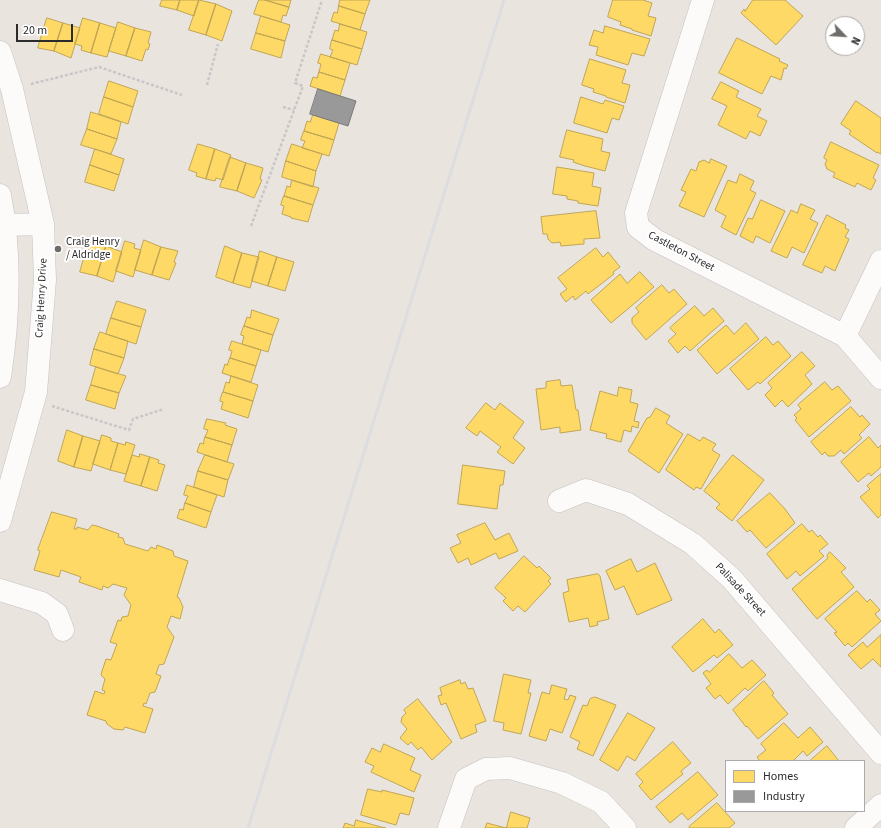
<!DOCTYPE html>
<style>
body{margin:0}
#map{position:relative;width:881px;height:828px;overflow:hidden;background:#eae4df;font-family:"Source Sans 3",sans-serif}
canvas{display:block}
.legend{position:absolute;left:725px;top:760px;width:140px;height:52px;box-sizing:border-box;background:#fff;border:1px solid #aaa;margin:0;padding:5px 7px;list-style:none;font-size:12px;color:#2b2b2b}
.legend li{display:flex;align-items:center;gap:8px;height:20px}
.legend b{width:20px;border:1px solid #aaa}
.north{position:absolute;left:825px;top:16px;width:40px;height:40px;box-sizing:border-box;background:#fff;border:1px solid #aaa;border-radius:50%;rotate:115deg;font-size:11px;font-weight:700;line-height:16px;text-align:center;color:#2b2b2b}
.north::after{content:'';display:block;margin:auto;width:14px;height:18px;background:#6e6c6a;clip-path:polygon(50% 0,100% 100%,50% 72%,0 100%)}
.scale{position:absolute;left:16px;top:24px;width:57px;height:18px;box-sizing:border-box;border:2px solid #2b2b2b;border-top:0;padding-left:5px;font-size:12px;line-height:14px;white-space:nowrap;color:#2b2b2b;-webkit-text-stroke:3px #fff;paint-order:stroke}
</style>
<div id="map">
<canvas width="881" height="828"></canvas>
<ul class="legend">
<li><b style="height:11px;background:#ffd966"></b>Homes</li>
<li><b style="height:11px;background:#999"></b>Industry</li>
</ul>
<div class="north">N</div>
<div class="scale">20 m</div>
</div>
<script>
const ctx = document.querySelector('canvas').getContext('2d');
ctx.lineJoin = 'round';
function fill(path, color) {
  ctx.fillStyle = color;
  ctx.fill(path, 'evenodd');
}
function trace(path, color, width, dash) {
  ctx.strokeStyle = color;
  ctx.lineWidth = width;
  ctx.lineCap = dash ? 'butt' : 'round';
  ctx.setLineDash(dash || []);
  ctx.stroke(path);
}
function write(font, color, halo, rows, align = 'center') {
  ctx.font = font + ' "Source Sans 3",sans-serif';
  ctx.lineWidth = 4;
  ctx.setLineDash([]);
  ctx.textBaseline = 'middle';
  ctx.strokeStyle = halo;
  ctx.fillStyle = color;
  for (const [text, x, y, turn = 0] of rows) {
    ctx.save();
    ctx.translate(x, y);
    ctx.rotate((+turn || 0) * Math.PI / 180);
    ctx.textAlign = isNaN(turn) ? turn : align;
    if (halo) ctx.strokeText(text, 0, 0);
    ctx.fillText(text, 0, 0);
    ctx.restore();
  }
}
const homes = new Path2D(`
 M162 0H180L177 10 160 6Z
 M180 0H199L194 16 177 10Z
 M199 0 216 4 206 35 189 30Z
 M259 0H265L289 7 286 16 283 15 281 22 254 14Z
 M265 0H291L289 7Z
 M340 0H370L365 14 339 6Z
 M613 0H643L652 3 648 16 656 18 651 36 632 30V29L620 25 621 22 608 17Z
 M753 0H785L803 16 776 45 741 13 744 9 745 11Z
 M216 4 232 11 222 41 206 35Z
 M339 6 365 14 360 30 331 21 334 12 337 13Z
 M261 16 290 25 285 41 256 33Z
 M47 18 63 23 54 51 38 48Z
 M83 18 100 23 91 53 81 50 82 46 75 44Z
 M118 22 135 28 126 56 109 51Z
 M63 23 80 28 71 58 54 51Z
 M100 23 116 28 107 57 91 53Z
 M340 24 367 32 362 49 332 40 335 30 338 31Z
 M605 26 650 39 644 56 632 53 628 65 596 55 598 47 589 45 594 30 603 33Z
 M135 28 151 32 148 43 150 44 148 50 146 49 142 61 126 56Z
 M256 33 285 41 281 58 251 49Z
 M737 38 780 59 779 61 788 65 786 69 784 68 781 80 771 76 762 94 719 73Z
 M332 40 362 49 357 65 330 57 333 50 330 49Z
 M321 54 350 63 345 80 319 72 321 64 318 63Z
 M590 59 626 70 622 83 630 85 625 103 606 97V96L593 92 594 89 582 85Z
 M319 72 345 80 340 96 310 86 313 77 317 78Z
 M109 81 138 91 133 107 104 97Z
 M721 82 739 91 736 97 761 109 757 116 767 121 760 136 750 131 746 139 718 125 727 106 712 99Z
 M104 97 133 107 128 124 99 114Z
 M581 97 603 104 605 100 624 106 619 120 612 118 607 133 574 123Z
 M856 101 881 118V154L877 152V153L849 134 851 131 841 124Z
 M91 112 121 122 117 139 87 129Z
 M313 115 339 123 334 140 304 131 307 121 310 122Z
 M87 129 117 139 111 154 81 145Z
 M567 130 603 139 601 151 610 153 605 171 585 166 573 162 574 160 560 157Z
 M304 131 334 140 329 156 302 148 305 141 301 140Z
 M831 142 879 165 873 178 876 180 871 190 857 183 855 187 833 177 835 173 827 169 825 164 827 160 824 158Z
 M198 144 215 149 206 179 196 176 197 173 189 170Z
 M292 144 322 154 316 171 286 161Z
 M95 149 124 159 119 175 90 165Z
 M215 149 231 155 223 180 216 178 215 181 206 179Z
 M230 157 246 163 237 191 220 187Z
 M711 159 727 166 704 217 679 206 686 192 681 190 691 169 696 171 699 162 704 160 709 163Z
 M286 161 316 171 313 187 282 177Z
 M246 163 263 168 260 179 262 180 254 198 237 191Z
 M90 165 119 175 114 191 85 182Z
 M557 167 594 173 592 186 601 188 598 206 578 203V201L567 199V196L553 194Z
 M740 174 754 181 750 190 756 193 736 235 721 227 726 216 715 210 728 180 736 183Z
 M292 180 319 188 313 205 284 196 287 186 290 187Z
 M284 196 313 205 308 222 291 218V217L282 214 284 206 281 205Z
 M761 200 785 211 770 243 756 236 753 243 740 236 748 218 752 219Z
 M801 204 815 210 810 219 818 223 804 253 792 247 787 258 771 251 791 210 797 213Z
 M596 211 600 238 584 239V244L561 246 560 242 552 243 548 239 547 234H543L541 217Z
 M827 215 846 225 845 228 849 230 845 237 849 239 835 271 825 266 822 273 803 265Z
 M144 240 161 247 152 275 135 270Z
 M125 241 135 244 134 248 141 250 133 277 116 271Z
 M89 242 106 246 97 276 80 272Z
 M106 246 122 252 113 282 97 276Z
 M225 246 242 253 233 283 216 277Z
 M161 247 178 251 174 262 176 263 169 280 152 275Z
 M596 248 603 257 608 252 620 267 613 272 614 274 588 294 586 291 575 300 573 296 566 302 560 294 567 289 558 278Z
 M260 251 277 257 268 286 252 281Z
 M242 253 259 257 250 288 233 283Z
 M277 257 294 262 285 291 268 286Z
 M640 272 654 287 611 323 591 300 620 274 627 283Z
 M662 285 669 293 674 289 687 304 646 340 632 323V318L639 312 636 308Z
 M117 301 146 310 141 327 111 318Z
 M695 306 704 316 713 308 724 321 690 351 685 346 678 353 668 341 676 334 670 328Z
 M252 310 279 319 273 335 244 326 247 317 250 318Z
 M111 318 141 327 136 344 106 334Z
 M746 323 759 339 717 374 697 350 726 325 734 334Z
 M244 326 273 335 268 352 242 344 244 336 241 335Z
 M100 332 128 341 124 358 94 349Z
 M766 337 773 345 778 341 791 356 760 384 758 382 748 390 730 369Z
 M232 341 261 350 256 366 230 358 232 351 229 350Z
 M94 349 124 358 118 374 90 365Z
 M802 352 815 366 805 375 812 384 788 407 782 400 775 407 765 395 772 388 768 383Z
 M230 358 256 366 251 382 222 373 225 364 227 365Z
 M96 367 126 376 119 393 91 385Z
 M231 376 258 385 253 401 223 392 226 382 229 383Z
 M560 380 561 386 572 385 576 410H578L581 430 560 433V427L541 430 536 389 546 388V382Z
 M825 382 832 390 838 386 851 401 809 437 795 420 797 418 794 415 801 409 798 405Z
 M91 385 119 393 115 409 86 400Z
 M619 387 632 390 630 402 638 404 634 421 639 422 638 428 632 426 631 432 624 430 621 442 606 438 607 434 590 430 600 391 617 396Z
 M223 392 253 401 248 418 221 409 223 402 220 401Z
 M486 403 495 410 500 403 524 422 513 438 525 448 513 464 497 452 501 447 480 431 477 436 466 428Z
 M851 407 860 417 862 415 870 424 859 435 862 438 844 454 841 450 834 456H828L825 452 822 455 811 442Z
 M656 408 670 416 666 423 683 434 659 473 628 451 647 418 650 417Z
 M207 419 226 423 225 425 237 429 232 445 205 437 208 430 204 429Z
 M67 430 83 436 74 467 58 461Z
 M688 434 700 441 703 437 716 444 712 450 720 455 701 489 696 487 694 490 666 470Z
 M102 435 111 438V441L118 443 110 470 93 464Z
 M83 436 100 441 91 471 74 467Z
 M205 437 232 445 227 462 197 452 200 443 203 444Z
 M869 437 878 448 881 445V467L871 476 869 473 858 482 841 462Z
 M126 442 135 445 126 474 110 470 118 443 125 445Z
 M140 454 150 457 141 486 124 481 132 455 139 457Z
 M205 455 234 464 228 480 198 471Z
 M733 455 764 480 732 521 716 508 720 504 704 491Z
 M150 457 159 460 158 463 165 465 157 491 141 486Z
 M463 465 505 471 503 485H500L497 509 458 504Z
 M198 471 228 480 224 497 194 487Z
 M881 474V515L878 518 860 497 870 489 867 486Z
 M187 485 217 495 211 512 185 503 188 496 184 495Z
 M770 493 785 509 795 523 766 548 750 530 747 532 737 521Z
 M185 503 211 512 206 528 177 518 180 509 183 510Z
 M52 512 77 519 74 529H77V527L88 530 92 525 97 526 119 534 118 537 123 538 125 544 148 551 151 547 156 549 157 545 173 551 174 556 188 561 177 597 179 598 183 607 180 619 171 616 167 627 174 637 164 664 159 665 156 674 161 676 155 692 150 693 146 704 144 703 143 706 153 709 145 733 125 727 123 730 114 729 107 724 106 721 87 715 95 691 104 694 105 691 102 690 105 679 101 675 102 671 106 659 111 660 117 644 110 642 118 620 121 621 122 617 128 616 131 605 124 595 127 588 113 584 108 588 103 586 102 590 79 582 81 577 61 570 59 577 34 570 40 551 38 550Z
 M485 523 495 540 509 533 518 551 499 559 496 553 471 565 468 558 458 563 450 548 461 543 457 535Z
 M802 524 809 532 812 530 818 537 820 535 828 544 819 551 824 556 800 576 796 571 787 579 767 554Z
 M830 552 846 568 841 572 854 587 817 619 792 589 828 558 827 556Z
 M524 556 537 568 539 566 551 578 548 581 551 584 525 612 518 606 513 611 503 601 506 598 495 588Z
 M631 559 637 572 655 563 672 600 637 615 624 586 615 590 606 571Z
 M598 574 600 576 609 619 597 622 598 625 590 627 588 618 569 622 563 593 569 591 567 580Z
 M857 591 867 602 870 599 880 610 875 614 881 621 852 647 848 643 845 646 834 633 837 632 825 619Z
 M703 619 715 633 719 629 733 645 717 658 714 655 693 672 672 647Z
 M881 635V667L873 659 861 669 848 655 863 642 867 647Z
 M729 654 742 668 752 660 766 675 748 691 745 688 728 704 720 695 715 699 706 688 711 684 703 673 707 670 709 672Z
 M504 674 531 680 528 693H531L521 734 503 730 504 723 494 721Z
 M460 680 461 684 465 682 468 689 473 688 486 721 475 725 477 732 461 739 446 703 441 705 438 696 442 695 440 688Z
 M764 681 774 693 772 695 788 714 758 739 747 726 746 727 733 710Z
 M552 685 567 689 564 699 568 700 570 695 576 697 562 733 550 729 546 741 529 736 542 692 549 694Z
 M595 697 616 705 593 756 577 749 580 742 570 737 583 705 587 706 590 699Z
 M418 699 452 742 432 760 421 747 418 750 411 742 408 745 400 738 407 729 401 722 402 717 406 713 404 710Z
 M628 713 655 728 635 761 627 756 618 771 600 760Z
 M784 723 798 738 810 727 823 742 807 756 803 751 793 761H760L757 757 766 750 761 744Z
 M673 742 691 763 681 771 683 774 651 800 639 786 643 782 636 774Z
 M384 744 415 758 410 770 421 775 414 792 371 772 374 766 365 762 372 748 380 752Z
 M827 746 839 761H810Z
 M698 772 718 795 688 820 682 813 670 823 656 807Z
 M368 789 382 792V790L414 798 409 815 400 813 396 825 361 815Z
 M717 803 735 823 729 828H690L689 827Z
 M511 812 530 818 527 828H485L487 823 506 828Z
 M356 820 381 827 386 828H343L345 823 354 826Z`);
fill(homes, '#ffd966');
trace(homes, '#bfa554', 1);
const industry = new Path2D(`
 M318 89 356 101 348 126 310 114Z`);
fill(industry, '#999');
trace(industry, '#787878', 1);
const minor = new Path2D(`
 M703 0 636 213 638 227 655 240 845 336 881 378
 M0 52 12 89 43 224 45 280 36 392 0 521
 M0 195C11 253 9 318 0 377
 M5 225 43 224
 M845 336 881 261
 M559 501 586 490 628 504 693 544 732 579 881 753
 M0 590 42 603 57 614 63 630
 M449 828 466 779 486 769 510 768 562 783 601 802 625 828
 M856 828 881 805`);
trace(minor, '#c3c1c1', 23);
trace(new Path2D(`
 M31 84 99 67 182 95
 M207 85 218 44
 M283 107 294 110
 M251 226 303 86 295 83 322 0
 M52 406 129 430 133 419 164 409`), '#c8c7c7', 2.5, [3, 2]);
trace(minor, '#fcfbfa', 22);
trace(new Path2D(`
 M248 828 504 0`), '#dddddf', 3);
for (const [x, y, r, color] of [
 [58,249,4,"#6e6c6a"]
]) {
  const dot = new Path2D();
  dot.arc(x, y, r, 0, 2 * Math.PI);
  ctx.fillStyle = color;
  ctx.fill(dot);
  trace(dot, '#fff', 1.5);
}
write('11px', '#2b2b2b', '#fff', [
 ["Craig Henry",66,243],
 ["/ Aldridge",66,256]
], 'left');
write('11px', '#2b2b2b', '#fff', [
 ["Castleton Street",681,252,28],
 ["Craig Henry Drive",42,298,-87],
 ["Palisade Street",740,590,47]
]);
</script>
